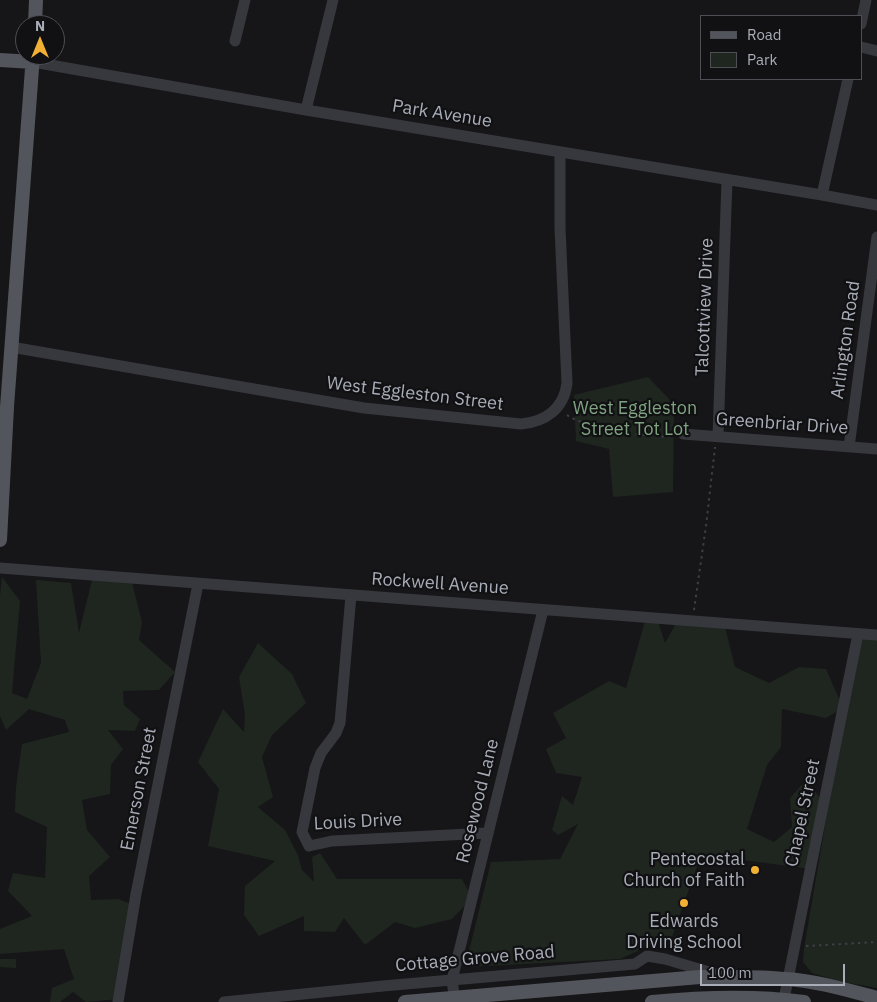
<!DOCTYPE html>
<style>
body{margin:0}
#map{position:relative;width:877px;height:1002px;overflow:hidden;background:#161618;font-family:"IBM Plex Sans",sans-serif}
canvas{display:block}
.legend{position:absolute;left:700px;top:15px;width:162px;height:65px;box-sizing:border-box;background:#111113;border:1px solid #4d4f55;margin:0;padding:6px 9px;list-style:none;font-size:15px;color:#a8adb8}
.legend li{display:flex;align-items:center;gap:10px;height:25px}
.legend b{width:25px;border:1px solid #4d4f55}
.north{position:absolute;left:15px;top:15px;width:50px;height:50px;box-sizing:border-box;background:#111113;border:1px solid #4d4f55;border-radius:50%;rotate:0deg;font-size:14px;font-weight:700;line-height:20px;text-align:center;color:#a8adb8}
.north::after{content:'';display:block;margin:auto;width:18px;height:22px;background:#f2b134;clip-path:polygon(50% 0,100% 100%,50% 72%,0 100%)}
.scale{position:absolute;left:700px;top:964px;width:145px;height:22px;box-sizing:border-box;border:2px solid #a8adb8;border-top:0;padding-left:6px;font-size:15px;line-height:18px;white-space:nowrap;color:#a8adb8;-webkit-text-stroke:4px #111113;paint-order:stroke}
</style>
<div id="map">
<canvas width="877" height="1002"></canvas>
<ul class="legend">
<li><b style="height:6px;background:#53555c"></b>Road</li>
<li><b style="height:14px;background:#1e261f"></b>Park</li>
</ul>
<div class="north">N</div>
<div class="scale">100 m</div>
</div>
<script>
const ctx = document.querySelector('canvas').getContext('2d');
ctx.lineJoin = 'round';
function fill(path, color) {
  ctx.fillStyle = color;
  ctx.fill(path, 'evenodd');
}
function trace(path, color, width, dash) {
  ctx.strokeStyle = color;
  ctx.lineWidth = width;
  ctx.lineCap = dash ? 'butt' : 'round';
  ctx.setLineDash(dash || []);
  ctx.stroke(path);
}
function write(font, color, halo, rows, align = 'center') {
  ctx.font = font + ' "IBM Plex Sans",sans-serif';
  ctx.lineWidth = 4.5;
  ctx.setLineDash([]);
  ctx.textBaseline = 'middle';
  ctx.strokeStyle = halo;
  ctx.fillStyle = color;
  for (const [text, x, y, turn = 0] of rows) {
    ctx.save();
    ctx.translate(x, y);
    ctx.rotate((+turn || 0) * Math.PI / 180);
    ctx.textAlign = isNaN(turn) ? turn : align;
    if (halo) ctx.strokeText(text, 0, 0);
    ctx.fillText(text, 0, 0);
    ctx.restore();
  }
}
fill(new Path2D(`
 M648 377 669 399 674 411 673 492 613 497 609 449 576 441 574 395Z
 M93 576 131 579 142 622 139 640 175 672 159 690 123 691 124 705 140 719 135 731 108 730 123 749 111 765 110 794 82 800 87 830 110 857 89 876 91 900 118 899 134 905 119 999 86 1002 73 992 60 1002H50L52 988 74 979 64 949 0 954V929L32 916 8 891 13 873 45 878 47 827 15 812 16 787 22 744 69 732 65 720 29 709 6 730 0 716V596L2 577 20 601 12 693 27 699 41 663 36 580 71 583 79 633Z
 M646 618H657L665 643 678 620 724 623 735 667 769 683 799 667 826 669 843 708 826 718 782 709 781 747 767 765 747 829 774 842 792 827 790 798 807 779 823 803 810 869 744 860 700 858 671 940 651 945 620 959 465 967 491 862 560 859 578 824 558 835 552 830 562 796 573 805 582 777 556 773 546 749 566 738 553 713 609 681 626 688Z
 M858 634 877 635V988L839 981 812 973 803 962 804 948Z
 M258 643 292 674 306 703 272 735 262 757 273 797 258 807 285 830 298 855 302 870 314 882 312 857 320 853 337 879H462L472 898 452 919 415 928 395 922 365 945 344 918 335 932 304 931V916L259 936 244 915 245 886 275 861 208 846 219 789 198 762 223 709 244 732 245 715 239 677Z
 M0 959H16V968L0 967Z`), '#1e261f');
trace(new Path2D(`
 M567 415C585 428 651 439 673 436
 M694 610 706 526 715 447
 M806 946 877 942`), '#3d3f44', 2, [2.5, 4]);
trace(new Path2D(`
 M861 24 866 0
 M235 41 245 0
 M861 47 877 51
 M33 62 306 110 822 195 877 205
 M306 110 333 0
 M822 195 848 79
 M11 347 364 408 521 424C545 422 564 409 567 383L560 228V153
 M683 434 877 449
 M718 436 727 180
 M849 447 877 237
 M0 568 877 635
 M351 595 340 723 336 733 321 753 315 768 302 832 309 846 332 841 488 833
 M784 999 858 634
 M118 1002 136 894 198 584
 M224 1002 383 986 635 964 647 956 665 959 716 974
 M455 1002 452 980 543 610`), '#37383d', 11);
trace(new Path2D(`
 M35 25 36 0
 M0 60 33 62
 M0 540 7 407 33 55
 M405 1002 700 977C729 977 757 976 786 979 817 981 847 990 877 998
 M652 1002C703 997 753 995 804 1002`), '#53555c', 14);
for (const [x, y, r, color] of [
 [755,870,5,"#f2b134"],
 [684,903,5,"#f2b134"]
]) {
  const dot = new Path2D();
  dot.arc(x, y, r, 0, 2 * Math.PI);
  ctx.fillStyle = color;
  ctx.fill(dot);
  trace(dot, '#111113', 2);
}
write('18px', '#a8adb8', '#111113', [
 ["Park Avenue",442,114,9],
 ["Talcottview Drive",705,307,-88],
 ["Arlington Road",846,340,-82],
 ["West Eggleston Street",415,394,7],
 ["Greenbriar Drive",782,424,4],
 ["Rockwell Avenue",440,584,4],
 ["Emerson Street",139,789,-79],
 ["Rosewood Lane",478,801,-76],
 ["Chapel Street",803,813,-78],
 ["Louis Drive",358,822,-3],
 ["Cottage Grove Road",475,959,-5]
]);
write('18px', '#7fa381', '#111113', [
 ["West Eggleston",635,409],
 ["Street Tot Lot",635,430]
]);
write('18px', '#a8adb8', '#111113', [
 ["Pentecostal",745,860],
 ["Church of Faith",745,881],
 ["Edwards",684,922,"center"],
 ["Driving School",684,943,"center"]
], 'right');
</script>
